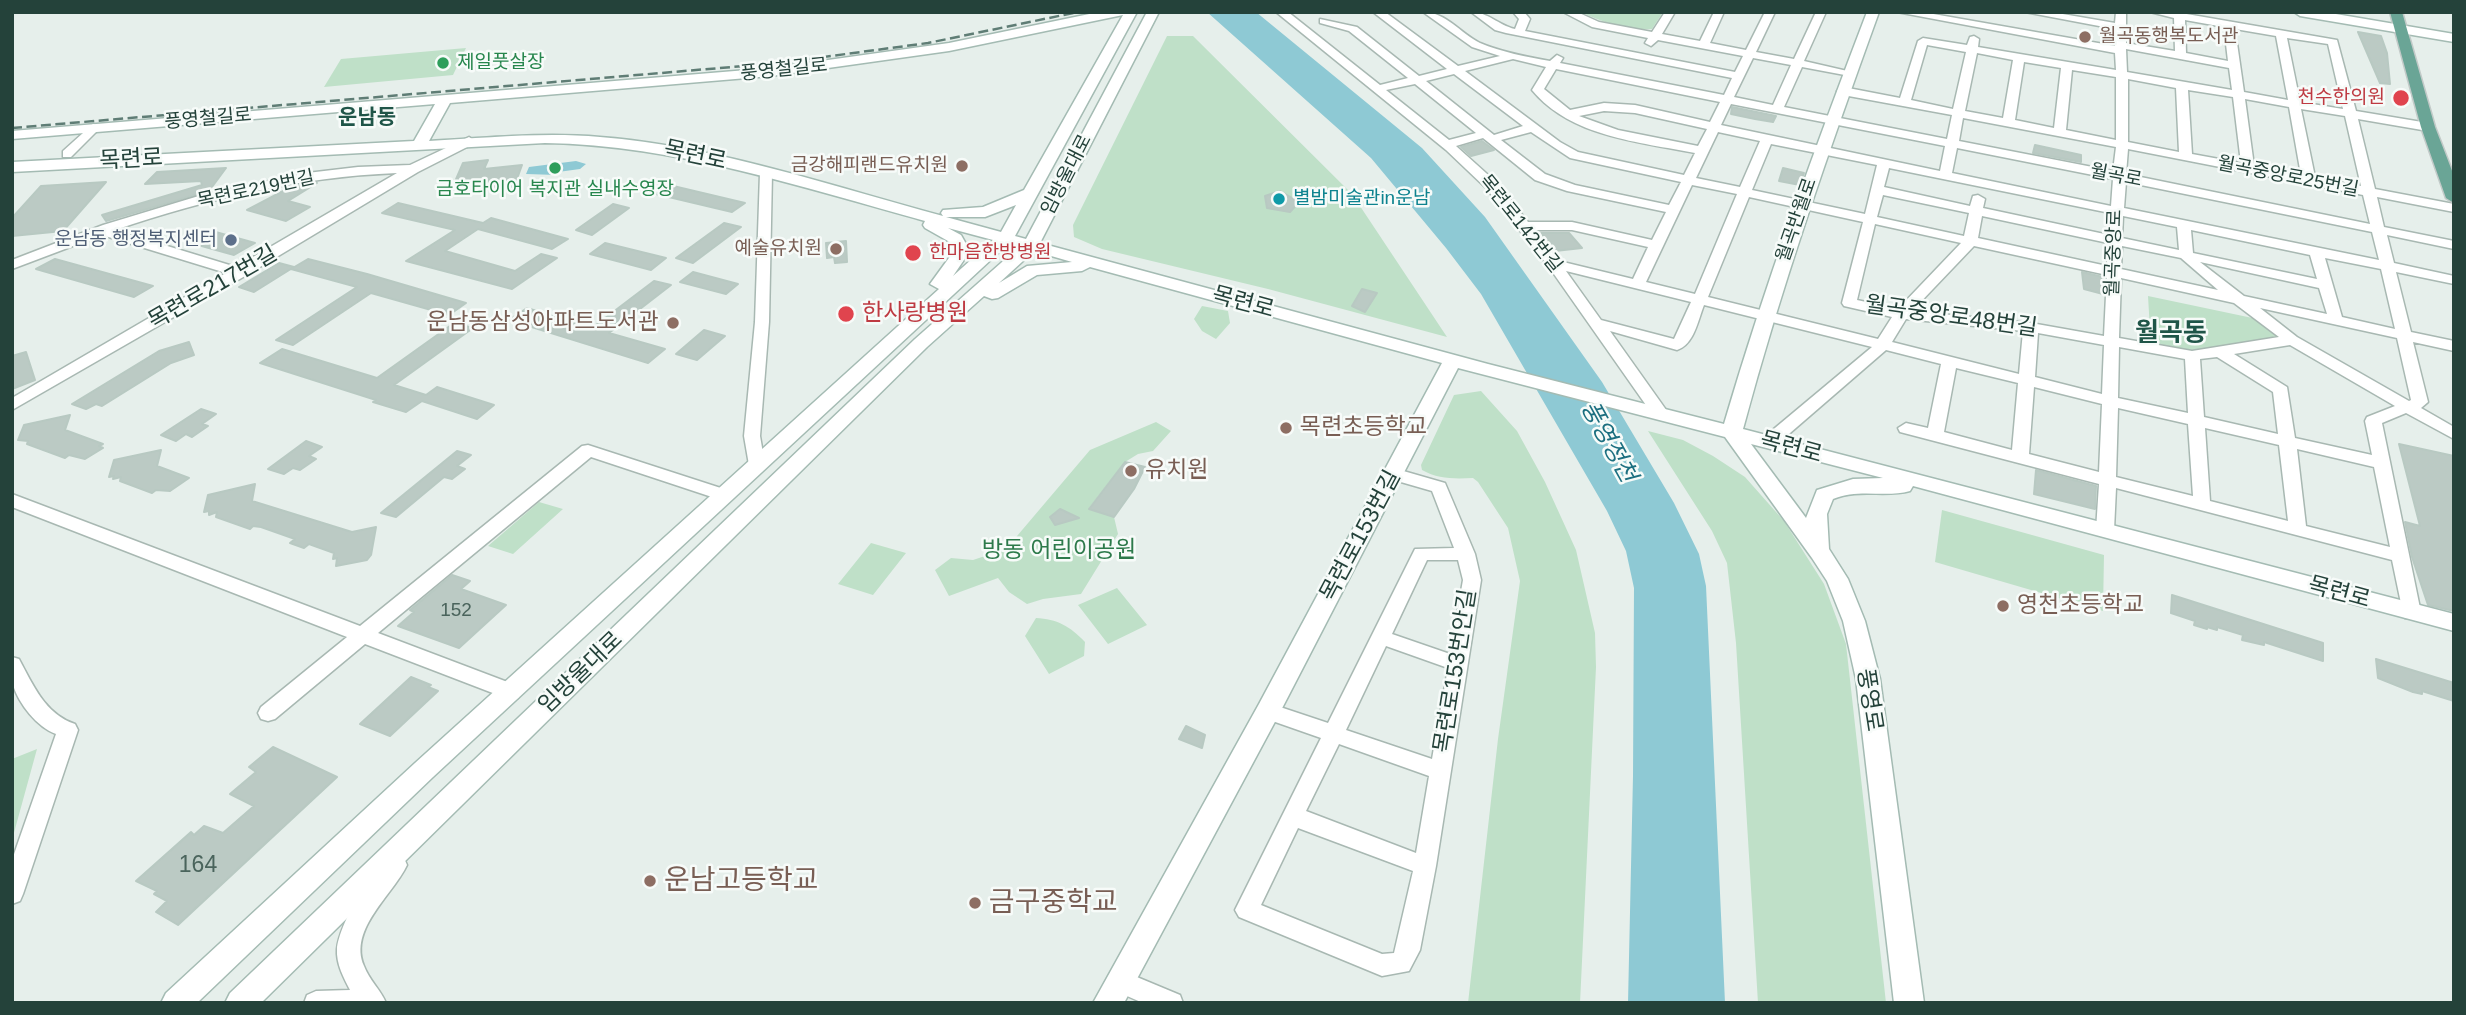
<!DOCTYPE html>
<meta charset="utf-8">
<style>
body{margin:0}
#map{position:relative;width:2466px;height:1015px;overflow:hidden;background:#e6efeb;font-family:Arial,sans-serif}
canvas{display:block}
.frame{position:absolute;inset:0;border:14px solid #24423a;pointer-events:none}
</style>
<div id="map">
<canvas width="2466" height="1015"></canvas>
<div class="frame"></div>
</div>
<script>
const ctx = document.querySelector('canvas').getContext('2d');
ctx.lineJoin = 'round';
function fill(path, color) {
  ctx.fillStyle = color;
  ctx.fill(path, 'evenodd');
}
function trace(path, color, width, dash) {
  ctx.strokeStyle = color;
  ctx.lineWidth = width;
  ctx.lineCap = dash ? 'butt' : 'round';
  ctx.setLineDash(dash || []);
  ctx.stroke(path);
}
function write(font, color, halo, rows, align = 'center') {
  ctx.font = font + ' Arial,"Noto Sans KR",sans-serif';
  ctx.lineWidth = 5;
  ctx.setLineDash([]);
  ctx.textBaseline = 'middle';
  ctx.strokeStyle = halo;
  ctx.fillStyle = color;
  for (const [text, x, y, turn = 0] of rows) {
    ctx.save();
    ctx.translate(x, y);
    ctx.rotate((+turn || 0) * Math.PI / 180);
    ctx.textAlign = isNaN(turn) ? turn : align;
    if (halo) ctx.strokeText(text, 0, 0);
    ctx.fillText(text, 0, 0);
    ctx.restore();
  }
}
fill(new Path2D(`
 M1581 12H1663L1652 29C1630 31 1601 22 1581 12Z
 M1167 36H1193L1352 194 1447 337 1268 289 1102 249 1074 237 1073 225Z
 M466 48 453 75 324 87 341 59Z
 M2148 296 2262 320 2285 338 2190 354 2151 347Z
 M1202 306 1228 311 1230 323 1216 339 1202 331 1194 319Z
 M1481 391 1517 431 1545 482 1576 550 1595 633 1596 667 1580 1003H1468L1498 739 1520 581 1508 528 1478 482 1473 478C1454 479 1438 479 1422 470L1421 465 1454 395Z
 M1156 422 1171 431 1153 451 1138 454 1125 462 1089 508 1114 517 1118 534 1081 594 1043 599 1027 604 1009 592 998 578 949 596 935 570 951 558 973 560 1006 549 1090 450Z
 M1648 431 1683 440 1713 456 1745 477 1784 521 1824 584 1846 644 1886 1003H1758L1736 643 1727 563 1712 531Z
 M539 502 563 509 513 554 488 546Z
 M1942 510 2104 555 2103 611 1935 562Z
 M871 543 906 553 873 595 838 584Z
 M1117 588 1147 625 1108 644 1078 605Z
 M1036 618C1057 619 1070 626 1085 642L1084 656 1049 674 1025 636Z
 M37 749 12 840V759Z`), '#bfe0c8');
fill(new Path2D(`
 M1207 12H1256L1422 148 1485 217 1602 382 1674 503 1699 554 1706 586 1725 1003H1628L1633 776 1634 588 1626 551 1607 511 1481 294 1446 248 1371 158Z
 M576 161 586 164 580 169 558 172 557 175 526 174 529 167Z`), '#8ec9d4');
const building = new Path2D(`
 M2358 32 2381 36 2387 53 2390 84 2380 83Z
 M1732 107 1776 116 1773 122 1755 119 1731 114Z
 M1482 141 1494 150 1471 156 1461 147Z
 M2035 145 2081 155V162L2033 153Z
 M488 160 484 169 522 165 514 187 482 190 486 181 454 184 463 163Z
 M226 168 209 191 106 221 102 215 202 185 201 181 145 184 157 172Z
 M1783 168 1804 173 1800 185 1779 181Z
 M106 182 63 231 12 236V218L41 186Z
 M317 183 288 201 310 207 286 221 247 210 289 188Z
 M669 185 745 203 732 212 656 194Z
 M1280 191 1299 202 1290 212 1267 208 1265 196Z
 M398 203 483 223 491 218 568 239 552 249 478 229 445 251 515 271 541 254 557 258 512 289 406 261 455 230 382 213Z
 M613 204 629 208 592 235 576 230Z
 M724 223 741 227 693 263 676 258Z
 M212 231 255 243 234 255 191 243Z
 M1541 233H1569L1582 248 1555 251Z
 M846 241 847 262 835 263 834 257 827 258 826 243Z
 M605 243 666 258 651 270 590 254Z
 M55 259 153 286 134 297 36 269Z
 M308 259 367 274 466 303 449 315 371 293 293 345 276 340 357 287 291 269Z
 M279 263 294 267 254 292 239 287Z
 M693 272 738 284 726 294 680 282Z
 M2082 272 2103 277V294L2084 289Z
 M654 281 671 285 609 333 665 349 648 363 509 320 527 308 592 328Z
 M1362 289 1377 293 1365 312 1352 306Z
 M454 323 473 328 394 385 426 395 437 387 494 405 477 419 422 401 406 412 373 402 376 400 260 363 282 349 377 378Z
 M704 330 725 336 697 360 676 354Z
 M189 342 194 355 171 363 102 406 96 404 86 409 72 404 159 351Z
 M26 352 35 380 12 389V356Z
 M201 409 216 414 202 424 208 426 192 437 186 434 176 441 161 435Z
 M70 415 65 430 103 444 99 446 103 448 85 459 69 455 65 458 27 444 28 441 18 440 24 425Z
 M306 441 322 447 309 456 316 459 300 470 293 468 284 474 268 469Z
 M2399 444 2454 456V611L2428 605 2412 557 2405 522 2420 526Z
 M161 450 157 466 189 478 170 491 156 490 152 493 120 481 121 477 113 479 114 476 109 477 114 460Z
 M457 451 471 455 457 466 465 469 452 479 444 477 396 517 381 513Z
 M1125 462 1145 467 1134 489 1114 517 1089 509Z
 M2036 470 2096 486 2095 509 2034 494Z
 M255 484 252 501 352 532 376 527 371 555 367 560 336 566 337 558 333 559 334 553 309 544 304 548 290 543 295 539 261 527 253 526 250 529 216 517 217 512 209 515V511L204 512 208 495Z
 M1060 509 1079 518 1055 525 1050 517Z
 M452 575 470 581 461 589 506 605 459 648 398 626 414 612 410 610Z
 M2172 595 2323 643V661L2264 642V645L2242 640 2243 635 2217 627V630L2207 627V629L2194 625 2195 621 2171 613Z
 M2376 659 2454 683V701L2422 691V694L2413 692 2378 678Z
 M411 677 431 685 428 687 438 691 390 736 360 724Z
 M1186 726 1205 735 1202 748 1179 739Z
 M273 747 337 777 178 925 156 912 167 901 154 894 157 891 136 881 191 832 194 835 204 826 223 833 254 806 230 794 256 772 249 767Z`);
fill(building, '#bbcac4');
trace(building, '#b8c9c2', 2);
const street = new Path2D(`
 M1276 12H1288L1380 85 1408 78 1349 31 1320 23V19L1357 27 1419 76 1447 69 1373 12H1385L1458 66 1500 56 1472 47 1423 12C1446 12 1460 33 1480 43 1501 52 1527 57 1550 61L1557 55 1563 58 1560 63 1724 95 1732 78 1506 33 1495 30 1471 12C1488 12 1498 25 1515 29L1519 19 1513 12H1524L1530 19 1525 31 1735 72 1743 56 1658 40 1651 46 1645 43 1648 38 1592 27 1563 12H1577L1599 22 1652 32 1665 12H1675L1662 34 1700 41 1714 12H1724L1710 43 1746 50 1765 12H1775L1756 52 1794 59 1816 12H1826L1804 61 1856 73 1850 76 1802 67 1784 107 1947 139 1952 115 1843 95 1837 91 1843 87 1900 98 1918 41 1923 38 1967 45 1970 37 1974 36 1979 39 1978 47 2116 70 2115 53 1897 12H1922L2115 46V29L2025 12H2051L2115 23 2116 12H2126V43L2175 51 2174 18 2150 12H2175L2337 40 2356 111 2428 123 2434 127 2428 131 2358 119 2375 189 2454 204V212L2377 197 2384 227 2454 241V249L2387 235 2394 263 2454 276V284L2396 272 2411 332 2454 341V351L2413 342 2428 402 2421 408 2454 427V439L2406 413 2382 423 2421 613 2419 618H2405L2403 613 2392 560 2116 488 2114 530 2111 534H2099L2096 530 2099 484 1900 432 1898 428 1906 423 1928 428 1941 364 1886 350 1775 446 1769 447 1761 442 1763 438 1872 347 1704 305C1698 320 1694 345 1677 350L1610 331 1669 414 1667 418H1655L1549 267 1486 188 1446 150ZM2185 20 2224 27 2228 61 2186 53ZM2235 29 2276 36 2288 100 2244 92ZM2287 38 2328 44 2343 109 2300 102ZM1927 45 1966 52 1953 109 1911 100ZM2126 49 2229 68 2232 90 2127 72ZM1977 53 2013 60 2003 118 1965 111ZM1753 58 1791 65 1773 105 1734 97ZM1513 59 1546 67 1532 90C1571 137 1639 142 1695 153L1684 175 1578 152 1560 142 1465 71ZM2024 62 2061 68 2054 128 2015 120ZM1556 69 1720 102 1710 122 1635 105 1604 103 1570 110 1544 89ZM2072 70 2116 77V140L2066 130ZM1454 74 1523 126 1494 135 1426 81ZM2128 79 2176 88 2179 152 2128 142ZM1415 84 1476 133 1449 140 1386 90ZM2188 90 2233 97 2241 163 2192 154ZM2245 99 2289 107 2301 175 2254 166ZM1731 104 1945 146 1940 171 1721 125ZM2301 109 2345 116 2361 186 2315 177ZM1604 111 1635 113 1707 129 1698 146 1618 130 1579 116ZM1963 118 2116 147 2113 171 1959 141ZM1531 132 1570 158 1681 182 1669 205 1575 185 1545 174 1501 140ZM1718 132 1760 141 1740 187 1696 178ZM1483 138 1535 180 1567 191 1666 212 1652 240 1572 222H1528L1496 182 1456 146ZM1771 144 1877 165 1865 214 1752 190ZM1957 148 2113 179 2111 206 1952 173ZM2128 149 2363 195 2370 224 2126 174ZM1889 168 2110 213 2109 235 1983 208 1985 199 1978 195 1973 196 1970 206 1884 187ZM2126 182 2372 232 2379 260 2124 208ZM1692 185 1737 194 1695 294 1646 282ZM1883 195 1969 213 1964 236 1877 217ZM1749 197 1863 222 1842 303 1844 306 1892 317 1878 339 1708 297ZM1982 216 2108 243 2107 266 1978 238ZM2123 216 2177 227 2179 250 2122 238ZM1875 224 1961 243 1898 309 1857 300ZM1534 230H1572L1648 247 1633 279 1559 261ZM2191 230 2310 255 2317 279 2193 253ZM1974 246 2107 275 2104 336 2031 323 1912 311ZM2122 246 2181 258 2218 290 2121 269ZM2325 258 2381 269 2395 329 2342 317ZM2200 262 2319 288 2327 314 2244 296ZM1566 271 1691 302 1674 339 1601 320ZM2121 278 2234 303 2279 337 2192 351 2119 338ZM2260 308 2397 338 2411 400 2409 401 2297 337ZM1906 319 2023 331 2019 374 1892 342ZM2038 333 2104 345 2102 394 2035 377ZM2290 345 2395 406 2367 417 2365 421 2372 455 2295 438 2287 387 2234 354ZM2119 347 2185 359 2188 413 2118 398ZM2217 357 2273 392 2278 434 2204 417 2200 359ZM1956 368 2018 383 2012 450 1944 432ZM2034 387 2102 404 2099 472 2029 454ZM2118 408 2188 424 2193 496 2116 477ZM2205 428 2279 445 2288 521 2210 501ZM2297 449 2374 467 2390 547 2306 526Z
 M93 124 97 125V131L71 157H63V151Z
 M469 137 475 141 473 144 418 172 245 276 12 410V398L226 273 102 235 12 269V260L103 225 202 195 307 173 358 167 410 165ZM397 173 236 267 115 230C207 199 299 177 397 173Z
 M766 169 772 173 769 322 760 436 765 465 757 471 749 465 744 436 755 322 760 173Z
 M588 445 730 491 733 495 724 501 591 457 378 633 518 686 521 692 518 698 511 700 365 644 275 719 268 721 261 719 258 713 261 707 347 637 12 507V494L360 626 582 446Z
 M1393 468 1445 483 1475 554 1481 580 1436 866 1420 950 1409 971 1382 976 1239 917 1235 910 1321 738 1261 717 1258 711 1261 705 1268 703 1328 723 1415 549 1454 548 1432 491 1387 478 1384 474 1387 470ZM1427 560H1458L1463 580 1450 654 1392 634ZM1386 646 1448 668 1432 759 1346 730ZM1339 744 1429 776 1416 853 1306 811ZM1298 828 1413 871 1394 953 1382 954 1261 905Z
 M12 657 19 659C33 685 45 714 75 724L78 730 23 894 20 901 12 904V860L56 734C37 727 19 704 13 685 10 677 12 665 12 657Z
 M396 855 404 858 407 865C393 895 348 929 364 966 369 980 381 990 386 1003H304L307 995 316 991 350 990C344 978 336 964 337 949 339 925 373 863 396 855Z
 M1120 970 1180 995 1183 1003H1143L1111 989 1108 981 1111 973Z`);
const secondary = new Path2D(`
 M1099 12H1137L1015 236 1026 239 1147 12H1159L1040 243 1488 364 1724 424C1765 284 1815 148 1867 12H1879C1829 150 1781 287 1743 429L2454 614V631L1913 486 1910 491C1885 498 1859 488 1833 499L1827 514 1829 549 1848 579 1865 621 1880 679 1924 1003H1894L1856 679 1843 621 1827 581 1812 558 1725 437 1458 368 1277 718 1124 1003H1093L1259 704 1442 363 1090 267 1082 271 1037 275 998 298 992 299 984 296 927 347 261 1003H225L230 993 915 339 1019 247 1008 244 433 777 197 1003H161L166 993 415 763 939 289 930 284 954 251 948 241 925 228 923 225 925 221C801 187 676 145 545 143L12 172V162L414 141 435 104 12 139V131L771 68 949 43ZM1123 15 1024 190 983 207 943 210 941 213 943 216C831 186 716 146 600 137 543 132 486 138 429 141L450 103 771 76 949 51ZM1016 205 1001 232 946 217H985ZM948 228 993 240 953 276 970 251 961 235ZM1034 251 1072 262 1027 266 999 283ZM1751 444 1883 478 1853 479 1817 490 1806 518Z
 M2294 12H2324L2454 34V42L2300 16Z`);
const primary = new Path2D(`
 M2390 12H2402L2435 127 2454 176V203L2446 198 2421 127Z`);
trace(street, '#a8b8b2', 3);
trace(secondary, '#a4bbb3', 3);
trace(primary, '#c2cac8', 3);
fill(street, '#fff');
fill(secondary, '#fff');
fill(primary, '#6aa596');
trace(new Path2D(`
 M12 128 779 63 928 43 1078 12`), '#5f7d75', 2.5, [10, 4.5]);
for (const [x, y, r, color] of [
 [2085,37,7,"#8d6e63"],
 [443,63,7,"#2e9e5b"],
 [2401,98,9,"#e0444e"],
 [962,166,7,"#8d6e63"],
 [555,168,7,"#2e9e5b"],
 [1279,199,7,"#0f9aa8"],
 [231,240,7,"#5c6f8a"],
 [836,249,7,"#8d6e63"],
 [913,253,9,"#e0444e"],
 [846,314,9,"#e0444e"],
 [673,323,7,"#8d6e63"],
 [1286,428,7,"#8d6e63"],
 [1131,471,7,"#8d6e63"],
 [2003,606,7,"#8d6e63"],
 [650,881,7,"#8d6e63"],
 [975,903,7,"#8d6e63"]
]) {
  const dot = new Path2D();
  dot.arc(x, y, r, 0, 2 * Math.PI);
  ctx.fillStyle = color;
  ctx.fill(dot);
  trace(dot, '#f7fbf9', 2.5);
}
write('19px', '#785e54', '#f7fbf9', [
 ["월곡동행복도서관",2099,37,"left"],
 ["금강해피랜드유치원",948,166],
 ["예술유치원",822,249]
], 'right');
write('19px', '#27864d', '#f7fbf9', [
 ["제일풋살장",457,63],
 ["금호타이어 복지관 실내수영장",555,190,"center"]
], 'left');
write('19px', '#24423a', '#f7fbf9', [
 ["풍영철길로",784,70,-6],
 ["풍영철길로",208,119,-5],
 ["임방울대로",1067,175,-63],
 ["월곡로",2116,176,11],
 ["월곡중앙로25번길",2288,177,11],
 ["목련로219번길",256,190,-12],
 ["월곡반월로",1797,220,-71],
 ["목련로142번길",1520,224,51],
 ["월곡중앙로",2114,253,-88]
]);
write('19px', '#be3a42', '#f7fbf9', [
 ["천수한의원",2385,98],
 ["한마음한방병원",929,253,"left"]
], 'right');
write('19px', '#0d838f', '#f7fbf9', [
 ["별밤미술관in운남",1293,199]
], 'left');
write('19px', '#4e5e75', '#f7fbf9', [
 ["운남동 행정복지센터",217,240]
], 'right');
write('19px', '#4a645c', null, [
 ["152",456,611]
]);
write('bold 21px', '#1f5548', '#f7fbf9', [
 ["운남동",367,118]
]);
write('23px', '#24423a', '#f7fbf9', [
 ["목련로",695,156,12],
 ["목련로",131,160,-3],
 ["목련로217번길",213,288,-30],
 ["목련로",1243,303,15],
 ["월곡중앙로48번길",1951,317,8],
 ["목련로",1791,448,15],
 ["목련로153번길",1361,536,-62],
 ["목련로",2339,593,15],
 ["목련로153번안길",1456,671,-81],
 ["임방울대로",581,673,-44],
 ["풍영로",1869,700,81]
]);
write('23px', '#be3a42', '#f7fbf9', [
 ["한사랑병원",862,314]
], 'left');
write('23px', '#785e54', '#f7fbf9', [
 ["운남동삼성아파트도서관",659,323,"right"],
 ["목련초등학교",1300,428],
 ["유치원",1145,471],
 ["영천초등학교",2017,606]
], 'left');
write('23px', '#2d7a4b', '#f7fbf9', [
 ["방동 어린이공원",1059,551]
]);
write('23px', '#4a645c', null, [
 ["164",198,866]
]);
write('italic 24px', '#1c6f80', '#f7fbf9', [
 ["풍영정천",1608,442,61]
]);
write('bold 26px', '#1f5548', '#f7fbf9', [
 ["월곡동",2171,334]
]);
write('28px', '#785e54', '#f7fbf9', [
 ["운남고등학교",664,881],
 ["금구중학교",989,903]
], 'left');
</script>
